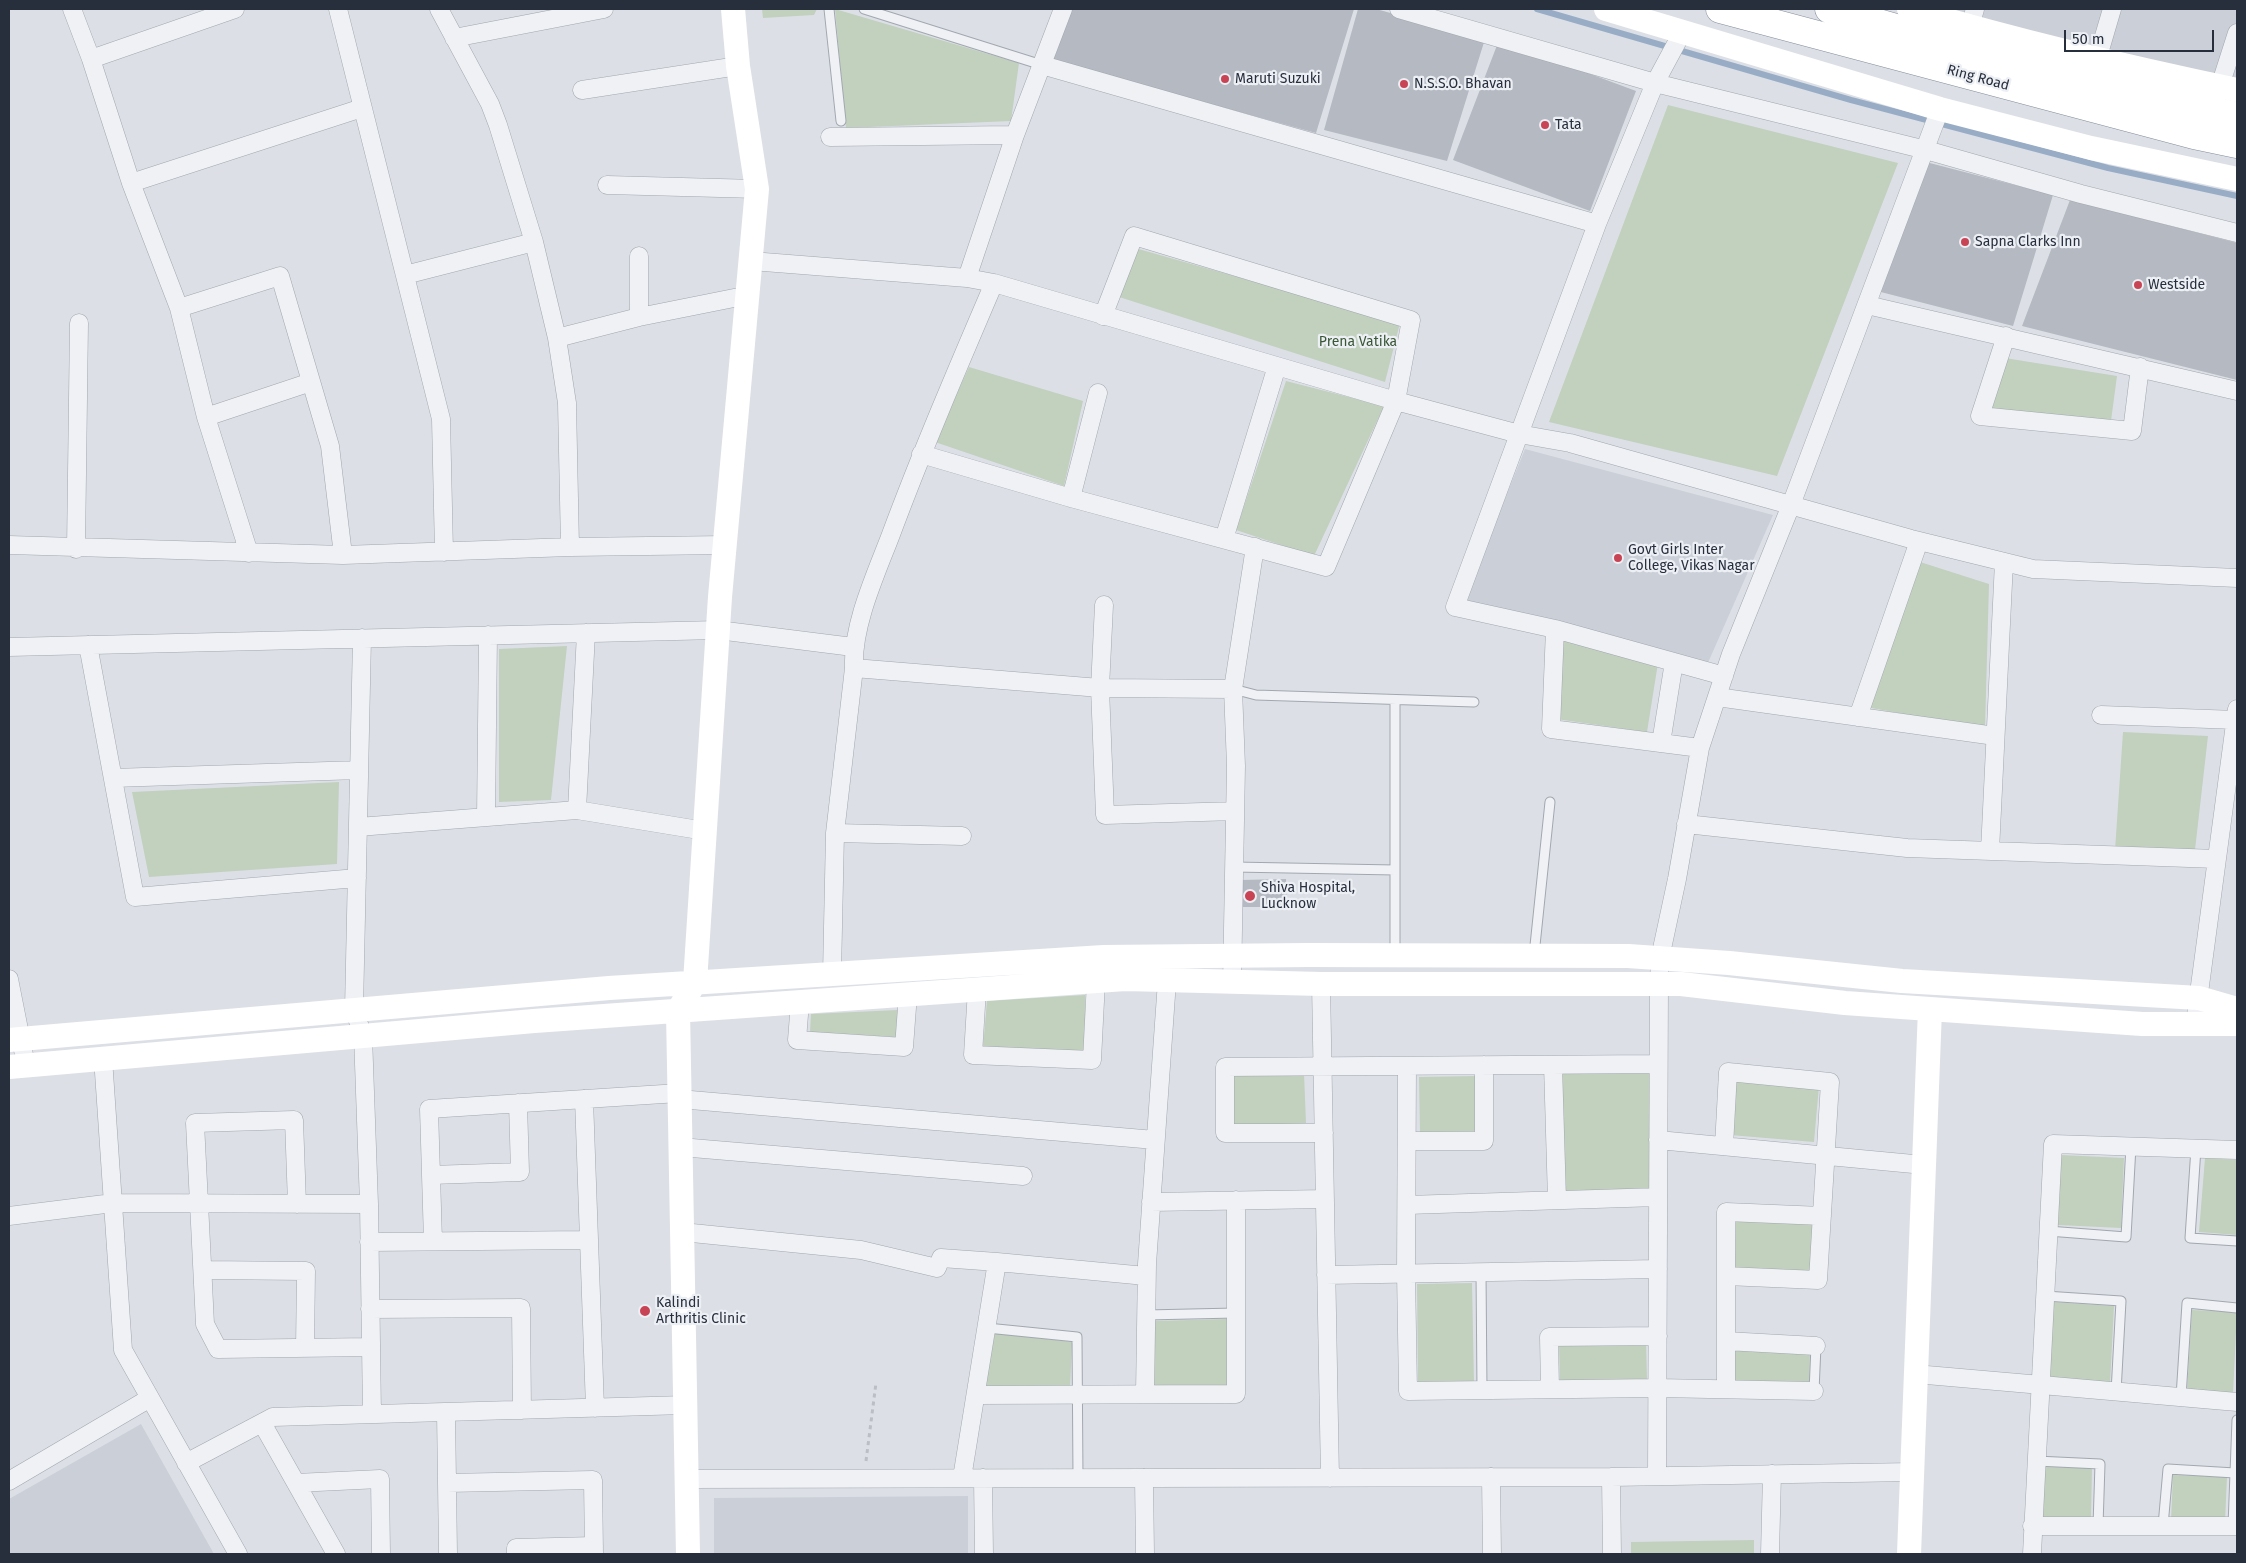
<!DOCTYPE html>
<style>
body{margin:0}
#map{position:relative;width:2246px;height:1563px;overflow:hidden;background:#dce0e6;font-family:"Fira Sans",sans-serif}
canvas{display:block}
.frame{position:absolute;inset:0;border:10px solid #272e3c;pointer-events:none}
.scale{position:absolute;left:2064px;top:30px;width:150px;height:22px;box-sizing:border-box;border:2px solid #272e3c;border-top:0;padding-left:6px;font-size:15px;line-height:18px;white-space:nowrap;color:#272e3c;-webkit-text-stroke:4px #eceff4;paint-order:stroke}
</style>
<div id="map">
<canvas width="2246" height="1563"></canvas>
<div class="frame"></div>
<div class="scale">50 m</div>
</div>
<script>
const ctx = document.querySelector('canvas').getContext('2d');
ctx.lineJoin = 'round';
function fill(path, color) {
  ctx.fillStyle = color;
  ctx.fill(path, 'evenodd');
}
function trace(path, color, width, dash) {
  ctx.strokeStyle = color;
  ctx.lineWidth = width;
  ctx.lineCap = dash ? 'butt' : 'round';
  ctx.setLineDash(dash || []);
  ctx.stroke(path);
}
function write(font, color, halo, rows, align = 'center') {
  ctx.font = font + ' "Fira Sans",sans-serif';
  ctx.lineWidth = 4.5;
  ctx.setLineDash([]);
  ctx.textBaseline = 'middle';
  ctx.strokeStyle = halo;
  ctx.fillStyle = color;
  for (const [text, x, y, turn = 0] of rows) {
    ctx.save();
    ctx.translate(x, y);
    ctx.rotate((+turn || 0) * Math.PI / 180);
    ctx.textAlign = isNaN(turn) ? turn : align;
    if (halo) ctx.strokeText(text, 0, 0);
    ctx.fillText(text, 0, 0);
    ctx.restore();
  }
}
fill(new Path2D(`
 M1946 9H2107L2096 49Z
 M2118 9H2237V82L2105 53Z
 M1525 449 1773 515 1707 665 1464 601Z
 M141 1424 214 1554H9V1499Z
 M968 1496V1554H714V1498Z`), '#cbcfd8');
fill(new Path2D(`
 M762 9H817L814 15 763 18Z
 M835 9 1019 63 1011 121 846 128Z
 M1668 105 1898 163 1777 476 1549 422Z
 M1135 248 1400 323 1385 382 1116 296Z
 M2005 358 2117 376 2111 421 1989 410Z
 M969 367 1083 401 1064 486 935 442Z
 M1286 381 1384 406 1314 556 1236 530Z
 M1917 561 1989 584 1985 729 1866 707Z
 M1560 639 1658 663 1647 732 1556 719Z
 M567 646 551 800 499 802V649Z
 M2123 732 2208 736 2195 850H2115Z
 M339 782 337 864 149 877 132 792Z
 M1085 995V1052L983 1047 987 1001Z
 M898 1010 896 1037 810 1032 811 1014Z
 M1649 1072 1651 1189 1565 1192 1562 1074Z
 M1304 1073 1306 1123 1234 1126 1233 1076Z
 M1475 1076 1476 1131 1420 1132 1419 1077Z
 M1735 1080 1819 1086 1814 1142 1730 1135Z
 M2061 1155 2124 1158 2121 1228 2058 1225Z
 M2205 1158 2237 1160V1235L2199 1232Z
 M1736 1221 1813 1223 1812 1273 1735 1271Z
 M1472 1283 1474 1383 1418 1384 1417 1284Z
 M2052 1302 2114 1306 2110 1384 2047 1381Z
 M2192 1310 2237 1312 2233 1394 2187 1391Z
 M1227 1319 1228 1385 1154 1386 1153 1321Z
 M992 1333 1072 1342 1070 1389 985 1388Z
 M1646 1341 1647 1380 1560 1383 1559 1344Z
 M1733 1349 1810 1350 1809 1386 1733 1384Z
 M2045 1467 2092 1468 2091 1518 2043 1517Z
 M2173 1475 2227 1477 2225 1522 2171 1520Z
 M1754 1540V1554H1631V1542Z`), '#c2d0be');
trace(new Path2D(`
 M1537 9 1851 100 2108 168 2237 196`), '#98adc5', 6);
fill(new Path2D(`
 M1069 9H1354L1316 133 1048 59Z
 M1358 9H1376L1485 39 1447 161 1324 130Z
 M1499 40 1636 91 1590 211 1453 160Z
 M1922 161 2053 195 2013 326 1873 290Z
 M2070 200 2237 243V380L2022 326Z
 M1286 879 1287 907H1240V880Z`), '#b4b9c2');
const lane = new Path2D(`
 M829 9 841 121
 M864 9 1042 65
 M1233 689 1256 695 1474 702
 M1234 867 1395 870
 M1395 955V700
 M1534 955 1550 802
 M2196 1148 2190 1238 2237 1241
 M2048 1231 2126 1237 2131 1146
 M1481 1272 1482 1390
 M2045 1296 2121 1301 2116 1392
 M1146 1315 1235 1313
 M987 1328 1077 1337 1078 1478
 M1814 1391 1816 1346
 M2181 1397 2187 1303 2237 1308
 M2036 1461 2100 1464 2098 1526
 M2163 1526 2168 1469 2235 1473
 M2233 1526 2237 1420`);
const street = new Path2D(`
 M72 9 91 59 131 183 179 308 206 417 249 553
 M338 9 441 419 444 552
 M439 9 490 104 498 125 534 242 557 338 567 403 570 547
 M1399 9 1655 83 1926 150 2081 194 2237 233
 M1683 31 1655 83 1597 224 1455 607 1555 629 1724 676
 M1967 37 1975 9
 M454 38 604 9
 M91 59 235 9
 M2097 60 2112 9
 M1042 65 1597 224
 M2220 86 2237 33
 M582 90 738 66
 M830 137 1015 135
 M131 183 362 108
 M607 185 757 189
 M639 256V317
 M751 261 967 278 994 283 1396 401 1519 434 1570 443 1911 539 2033 569 2237 578
 M405 275 534 242
 M967 278 1015 135 1063 9
 M1867 305 2237 391
 M179 308 280 276 330 446 343 555
 M2006 336 1980 416 2132 431 2140 367
 M557 338 639 317 749 295
 M206 417 311 382
 M921 454 1071 498 1326 567 1396 401 1411 320 1134 236 1103 316
 M1071 498 1098 393
 M1224 539 1277 366
 M9 545 343 555 570 547 726 545
 M76 549 79 323
 M1104 605 1100 688 1105 815 1235 811
 M1555 629 1551 729 1700 748
 M362 638 354 1009 363 1036 369 1204 372 1414
 M88 645 135 897 357 878
 M9 647 718 630 853 647
 M854 668 1100 688 1233 689
 M1717 697 1995 736
 M2101 715 2236 720
 M1858 717 1919 541
 M1661 743 1674 662
 M113 778 359 770
 M577 810 586 633
 M486 817 488 635
 M1686 824 1907 848 2217 859
 M358 827 577 810 705 831
 M835 833 962 836
 M1990 851 2004 562
 M832 974 835 833 854 668C852 626 875 576 890 537 922 451 958 367 994 283
 M9 979 26 1065
 M1232 983 1236 766 1233 689 1255 547
 M1321 984 1330 1478
 M977 989 973 1055 1092 1060 1096 981
 M800 1002 797 1040 904 1047 908 994
 M2195 1023 2237 709
 M103 1058 123 1350 238 1554
 M1553 1065 1557 1200
 M1407 1066 1406 1273 1408 1391 1657 1388 1814 1391
 M584 1099 595 1408
 M679 1099 1155 1140
 M1324 1133H1225V1067L1658 1064
 M1658 1140 1924 1165
 M1407 1141H1484V1065
 M1724 1146 1728 1072 1830 1082 1818 1280 1726 1276
 M680 1147 1023 1176
 M431 1175 520 1172 518 1103
 M1151 1202 1325 1199
 M297 1204 294 1120 195 1123 205 1324 218 1349 371 1347
 M1407 1205 1658 1197
 M9 1216 113 1203 369 1204
 M682 1232 861 1250 937 1268 941 1258 997 1262
 M433 1241 429 1109 679 1093
 M369 1242 589 1240
 M203 1270 306 1271 305 1348
 M1326 1275 1658 1269
 M370 1309 521 1308 522 1410
 M1726 1341 1816 1346
 M1915 1374 2237 1402
 M1550 1389 1549 1337 1658 1336
 M1726 1389V1212L1822 1216
 M1145 1394 1147 1264 1167 981
 M976 1395 1236 1394V1200
 M446 1412 448 1554
 M262 1423 336 1554
 M186 1463 273 1417 685 1405
 M1657 1476 1659 983 1660 958 1677 879 1700 748 1731 654 1791 505 1940 109
 M1491 1477 1492 1554
 M1611 1477 1612 1554
 M962 1478 997 1262 1146 1276
 M983 1478 984 1554
 M1144 1478 1145 1554
 M686 1479 1611 1477 1912 1472
 M9 1481 150 1398
 M296 1483 380 1479 381 1554
 M447 1483 593 1480 594 1554
 M2032 1526H2237
 M516 1554V1548L594 1546
 M1770 1554 1772 1474
 M2032 1554 2053 1144 2237 1150`);
const highway = new Path2D(`
 M1720 9 2194 135 2237 144
 M1829 9C1964 47 2100 87 2237 116`);
trace(lane, '#a2a7b0', 11);
trace(street, '#a2a7b0', 19);
trace(highway, '#848d9c', 29);
trace(new Path2D(`
 M866 1461 876 1383`), '#bbbec4', 3, [4, 4]);
trace(lane, '#eff1f4', 9);
trace(street, '#eff1f4', 18);
trace(new Path2D(`
 M1606 9 1940 109 2091 148 2237 179
 M1909 9C2017 41 2127 67 2237 90
 M9 1040 609 988 1104 957 1309 955 1628 956 1729 963 1902 981 2199 998 2237 1009
 M9 1067 534 1021 1125 979 1321 984H1681L1845 1003 2142 1024H2237
 M688 1554 678 1011 695 982 720 597 757 189 738 66 733 9
 M1909 1554 1930 1009`), '#fff', 24);
trace(highway, '#fff', 28);
for (const [x, y, r, color] of [
 [1225,79,5,"#c84455"],
 [1404,84,5,"#c84455"],
 [1545,125,5,"#c84455"],
 [1965,242,5,"#c84455"],
 [2138,285,5,"#c84455"],
 [1618,558,5,"#c84455"],
 [1250,896,6,"#c84455"],
 [645,1311,6,"#c84455"]
]) {
  const dot = new Path2D();
  dot.arc(x, y, r, 0, 2 * Math.PI);
  ctx.fillStyle = color;
  ctx.fill(dot);
  trace(dot, '#eceff4', 2);
}
write('14px', '#272e3c', '#eceff4', [
 ["Ring Road",1978,78,15]
]);
write('14px', '#272e3c', '#eceff4', [
 ["Maruti Suzuki",1235,79],
 ["N.S.S.O. Bhavan",1414,84],
 ["Tata",1555,125],
 ["Sapna Clarks Inn",1975,242],
 ["Westside",2148,285],
 ["Govt Girls Inter",1628,550],
 ["College, Vikas Nagar",1628,566],
 ["Shiva Hospital,",1261,888],
 ["Lucknow",1261,904],
 ["Kalindi",656,1303],
 ["Arthritis Clinic",656,1319]
], 'left');
write('14px', '#3a5735', '#eceff4', [
 ["Prena Vatika",1358,342]
]);
</script>
